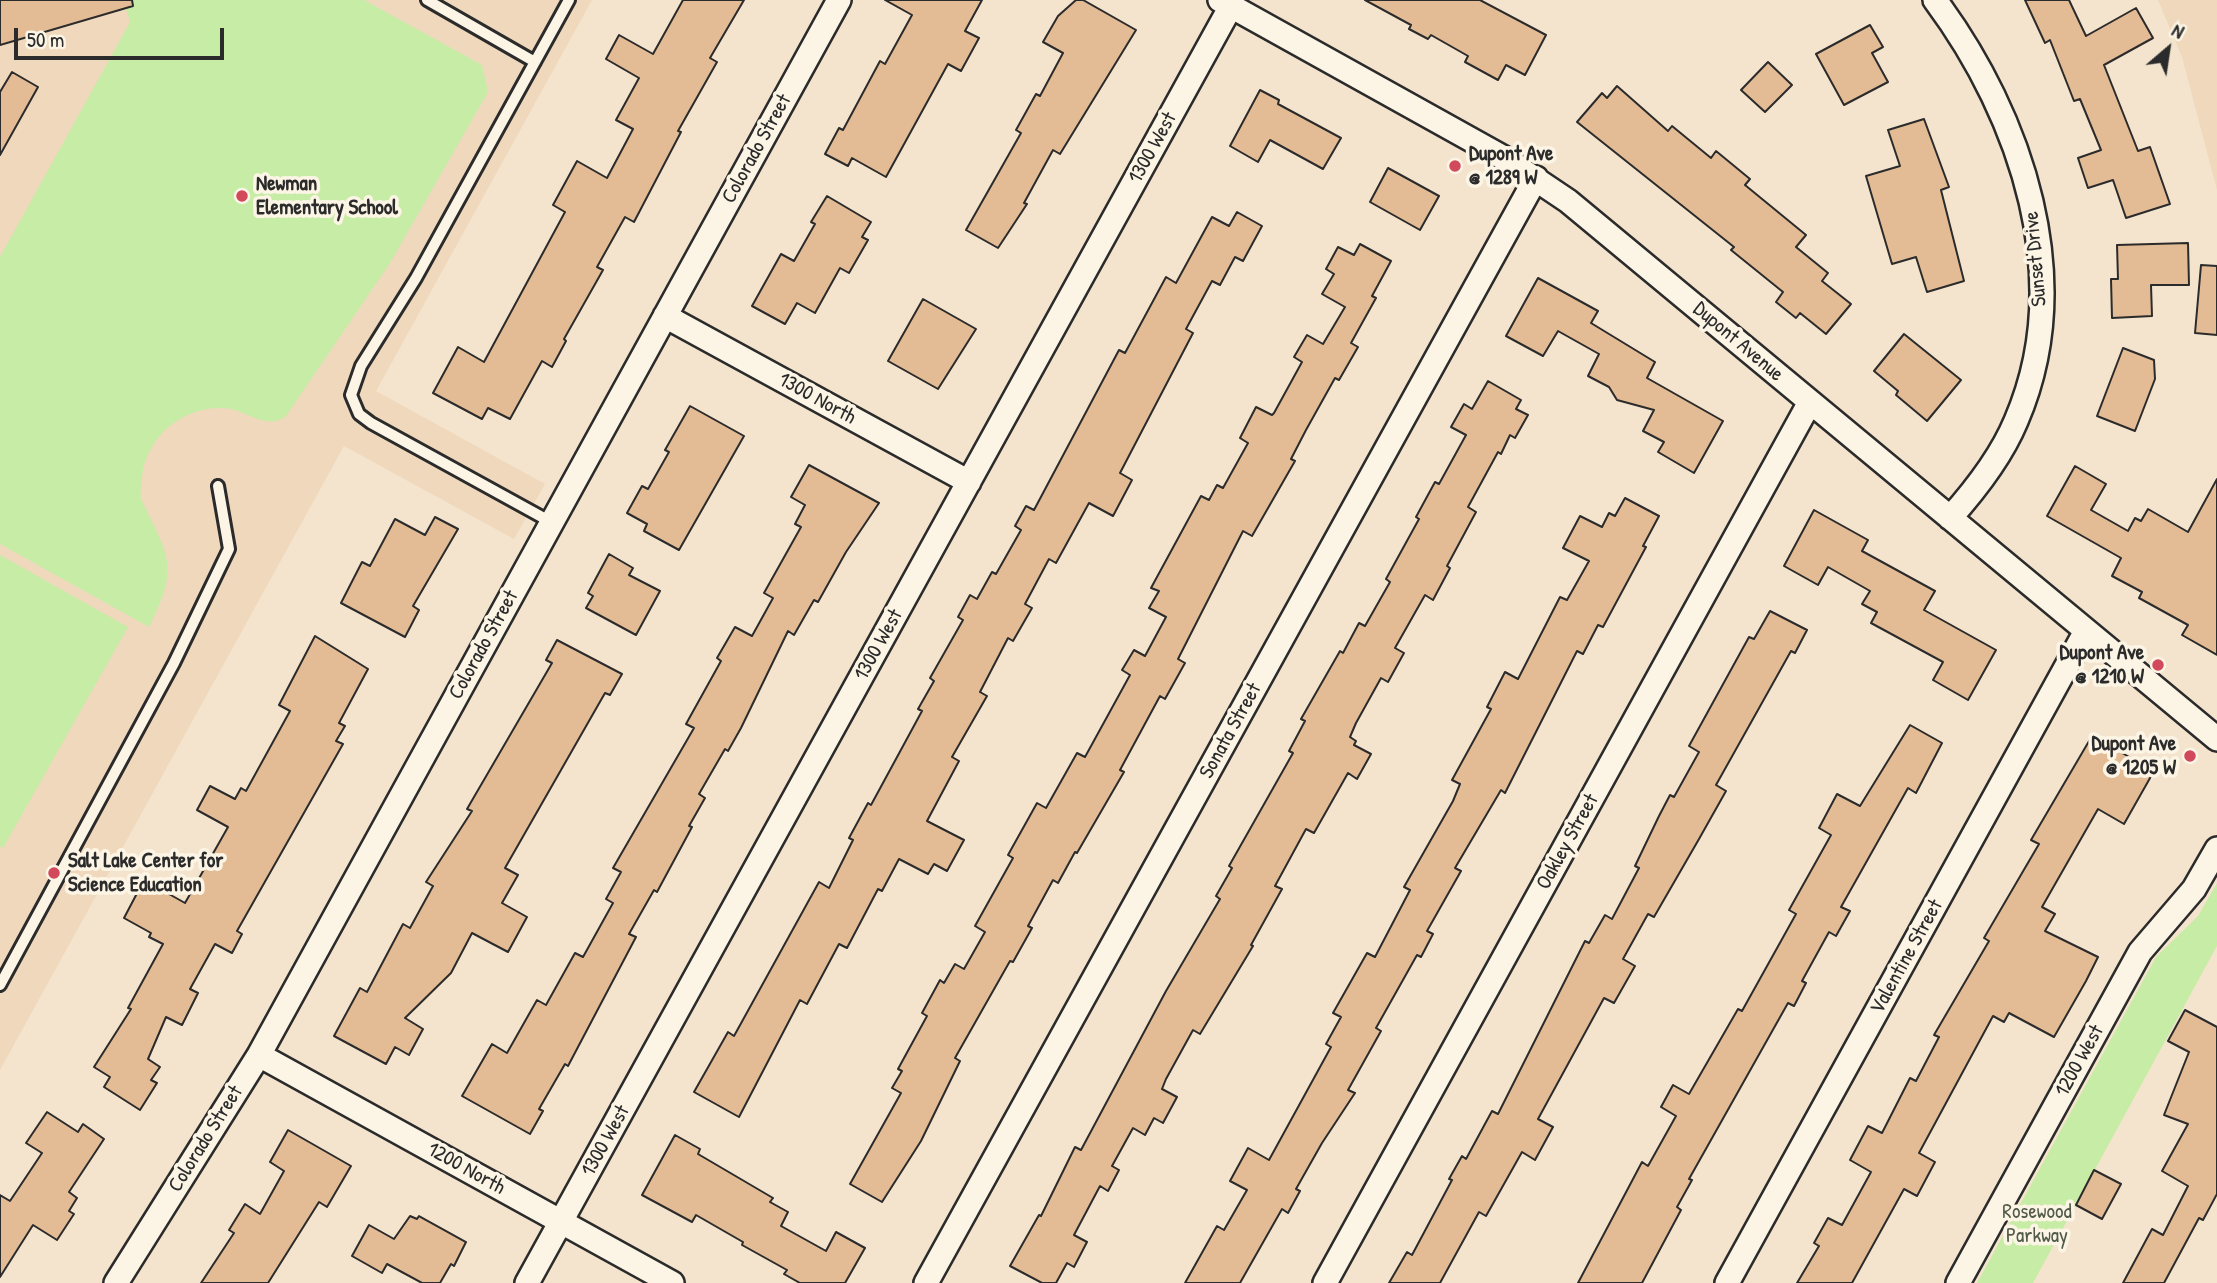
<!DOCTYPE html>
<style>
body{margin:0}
#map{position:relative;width:2217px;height:1283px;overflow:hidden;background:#f4e4cd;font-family:"Patrick Hand",sans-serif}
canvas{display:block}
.north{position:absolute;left:2133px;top:14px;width:70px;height:70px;-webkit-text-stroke:5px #fcf5e5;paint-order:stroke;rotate:29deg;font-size:19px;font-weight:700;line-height:28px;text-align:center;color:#2b2b2b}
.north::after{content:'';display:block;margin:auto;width:24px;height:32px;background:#2b2b2b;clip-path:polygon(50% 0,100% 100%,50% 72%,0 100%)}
.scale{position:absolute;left:14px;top:28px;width:210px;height:32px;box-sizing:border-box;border:4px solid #2b2b2b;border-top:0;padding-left:9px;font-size:21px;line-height:24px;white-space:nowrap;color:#2b2b2b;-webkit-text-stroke:5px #fcf5e5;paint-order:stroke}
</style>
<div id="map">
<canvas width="2217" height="1283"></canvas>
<div class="north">N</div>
<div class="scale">50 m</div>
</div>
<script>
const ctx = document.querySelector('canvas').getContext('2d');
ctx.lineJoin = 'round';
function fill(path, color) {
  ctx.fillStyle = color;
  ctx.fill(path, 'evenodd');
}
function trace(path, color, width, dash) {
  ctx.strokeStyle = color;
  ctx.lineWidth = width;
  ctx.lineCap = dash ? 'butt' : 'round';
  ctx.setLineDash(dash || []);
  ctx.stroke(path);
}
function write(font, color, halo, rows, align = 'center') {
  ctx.font = font + ' "Patrick Hand",sans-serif';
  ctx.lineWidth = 7;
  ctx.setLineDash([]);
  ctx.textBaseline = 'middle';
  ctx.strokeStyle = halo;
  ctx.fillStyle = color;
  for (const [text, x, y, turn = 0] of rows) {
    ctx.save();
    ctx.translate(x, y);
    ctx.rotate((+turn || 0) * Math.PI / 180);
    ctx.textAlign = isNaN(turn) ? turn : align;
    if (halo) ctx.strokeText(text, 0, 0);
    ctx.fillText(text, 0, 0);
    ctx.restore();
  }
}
fill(new Path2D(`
 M0 0H592L376 391 545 484 514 539 344 446 0 1070Z
 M2158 0H2217V190L2182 57Z`), '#efd8bc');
fill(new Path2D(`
 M123 0H364L482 65 488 92 390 263 286 416C266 432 245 408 222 408 182 407 146 437 142 477 141 487 139 495 143 503 171 560 178 569 149 627L0 544V257L130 22Z
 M0 555 128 627 3 848 0 846Z
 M2217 883V946L2033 1283H1977L2156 957 2198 916Z`), '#c7eca6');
const building = new Path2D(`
 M0 0H132L133 6 0 45Z
 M683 0H744L710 58 717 62 678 131 681 132 634 222 625 217 597 267 603 270 564 339 566 341 552 367 542 361 510 419 488 408 482 419 433 393 458 347 484 362 565 212 553 205 577 161 607 178 633 129 616 120 639 78 606 59 619 35 653 54Z
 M885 0H982L965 31 979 38 961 71 948 64 886 177 852 158 848 166 825 154 839 128 843 130 880 61 885 64 912 15Z
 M1076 0H1083L1136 30 1060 154 1053 150 1024 203 1027 204 998 248 966 230 1021 133 1016 130 1036 94 1040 96 1063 53 1043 42 1058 16Z
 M1365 0H1480L1546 35 1525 75 1506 65 1498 80 1465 62 1468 56 1431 35 1428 39 1409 29 1411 25Z
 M2025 0H2069L2086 36 2136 8 2153 38 2104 65 2138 151 2150 147 2170 204 2126 218 2113 180 2088 188 2078 158 2101 150 2080 99 2074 101 2050 40 2045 43Z
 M1870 25 1883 47 1872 53 1888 82 1844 105 1816 54Z
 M1768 62 1792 85 1765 112 1741 90Z
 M12 72 38 87 0 155V92Z
 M1617 86 1668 131 1672 126 1711 158 1716 151 1750 179 1745 185 1806 235 1796 247 1828 273 1822 281 1851 304 1826 334 1800 313 1796 318 1776 302 1783 292 1731 250 1734 247 1577 122 1602 93 1607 98Z
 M1260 90 1279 100 1278 104 1341 138 1323 169 1270 140 1258 162 1230 146Z
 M1924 119 1949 187 1941 190 1964 281 1927 292 1916 257 1892 264 1866 176 1900 166 1888 130Z
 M1388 168 1439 196 1420 230 1370 202Z
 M827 196 871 222 862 237 868 240 849 273 840 268 815 313 797 303 785 324 752 306 781 254 794 261 815 224 811 222Z
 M1237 212 1262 226 1243 261 1235 257 1220 285 1212 281 1186 329 1193 333 1120 473 1132 480 1113 516 1089 503 1056 563 1049 559 1025 604 1032 608 1013 641 1008 638 980 692 987 696 952 757 959 761 927 821 964 840 947 871 934 864 928 874 899 859 882 891 878 889 847 948 839 944 807 1004 800 1000 739 1117 694 1092 728 1032 734 1036 819 882 829 888 853 840 849 838 868 803 871 805 922 711 918 709 934 681 930 678 963 620 958 617 970 595 977 599 992 572 996 574 1021 530 1015 526 1026 506 1034 510 1119 350 1125 353 1166 277 1176 283 1212 217 1229 226Z
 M2188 243 2189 285H2151L2152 316 2112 318 2111 279H2118L2117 245Z
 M1360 244 1391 261 1372 296 1376 298 1351 343 1358 347 1339 380 1335 378 1306 430 1291 459 1295 461 1252 536 1243 531 1178 659 1185 663 1165 699 1160 696 1120 770 1124 772 1077 853 1075 852 1058 883 1053 880 1028 926 1032 928 1013 962 1010 961 955 1058 960 1061 921 1141 882 1202 850 1184 901 1093 892 1088 902 1071 898 1069 927 1016 922 1013 940 980 944 983 955 964 964 969 985 932 975 926 1013 858 1008 855 1037 803 1046 808 1077 753 1085 757 1130 675 1122 670 1134 650 1145 656 1166 617 1149 608 1159 591 1151 588 1201 496 1209 500 1217 485 1223 488 1248 443 1240 438 1256 407 1272 415 1274 413 1302 362 1294 357 1307 335 1323 344 1345 307 1322 294 1334 274 1326 269 1338 247 1354 255Z
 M2201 265 2217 266V335L2195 333Z
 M1538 278 1598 311 1591 323 1655 362 1647 378 1723 421 1694 473 1658 452 1664 442 1643 431 1654 410 1617 400 1609 387 1588 376 1599 354 1558 331 1543 356 1506 336Z
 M923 299 976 329 938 389 888 361Z
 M1904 334 1961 380 1927 421 1896 395 1898 391 1874 371Z
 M2123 348 2154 360 2155 379 2135 431 2097 416Z
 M1488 381 1521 400 1516 409 1528 415 1515 438 1510 435 1501 454 1498 452 1468 507 1476 512 1447 566 1450 568 1433 600 1425 595 1395 648 1404 653 1388 682 1381 678 1356 723 1350 737 1356 741 1354 745 1371 754 1357 779 1348 773 1314 833 1306 829 1275 886 1282 889 1251 945 1253 946 1200 1034 1193 1030 1166 1079 1162 1089 1177 1097 1163 1123 1154 1118 1145 1135 1133 1128 1112 1166 1119 1170 1108 1191 1100 1186 1074 1235 1087 1242 1074 1267 1067 1263 1056 1283H1042L1010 1266 1039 1215 1041 1216 1075 1147 1081 1150 1166 991 1220 899 1216 896 1232 868 1229 866 1293 753 1289 751 1305 721 1301 719 1340 651 1343 653 1359 623 1365 626 1390 582 1386 579 1419 519 1416 517 1435 482 1439 484 1466 435 1451 427 1464 404 1472 409Z
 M690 406 744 436 679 550 644 531 647 524 627 513 642 486 648 489 669 452 665 450Z
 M809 465 879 503 846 552 818 602 814 600 794 635 788 631 741 728 728 751 725 749 699 794 705 798 689 826 692 827 657 892 654 890 629 934 636 937 568 1066 565 1064 539 1109 543 1111 530 1134 462 1096 492 1044 507 1053 537 1000 546 1005 575 953 583 957 613 903 606 899 621 872 613 868 694 728 686 724 721 661 717 658 735 627 752 636 773 598 764 593 801 527 795 524 805 505 791 497Z
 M2075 466 2106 484 2091 510 2128 531 2135 518 2141 521 2148 509 2188 532 2217 479V655L2182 635 2188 625 2139 598 2142 592 2112 576 2121 558 2047 516Z
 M1625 498 1659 516 1643 546 1646 547 1603 627 1598 625 1583 654 1577 651 1505 793 1501 790 1455 868 1461 871 1427 931 1433 934 1421 957 1417 955 1376 1028 1381 1031 1348 1090 1355 1093 1322 1143 1296 1189 1300 1191 1288 1213 1282 1209 1240 1283H1185L1217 1226 1224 1230 1247 1190 1230 1181 1248 1148 1269 1160 1331 1047 1326 1044 1341 1017 1333 1013 1367 953 1375 957 1410 890 1404 887 1453 801 1460 784 1452 780 1491 709 1487 707 1505 672 1518 679 1560 597 1567 600 1589 561 1563 548 1580 516 1602 527 1609 513 1615 516Z
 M1814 510 1868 540 1862 551 1935 591 1924 610 1996 650 1968 700 1933 680 1943 662 1871 623 1877 612 1862 604 1870 591 1828 567 1818 585 1784 566Z
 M435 517 458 529 413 606 419 610 405 637 341 603 362 562 370 566 395 519 425 535Z
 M609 554 633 568 629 575 660 591 636 635 586 608 593 596 588 593Z
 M1770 611 1807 630 1795 653 1791 651 1716 785 1726 791 1699 839 1654 917 1648 914 1623 959 1635 966 1614 1003 1604 998 1538 1119 1553 1127 1535 1160 1522 1152 1486 1216 1479 1212 1440 1283H1389L1407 1252 1412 1255 1452 1180 1449 1179 1462 1156 1466 1159 1492 1111 1498 1114 1585 941 1589 943 1605 915 1612 919 1639 868 1635 866 1659 816 1670 795 1674 797 1699 752 1689 746 1749 637 1754 639Z
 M315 636 368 669 339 723 345 726 336 741 343 744 237 931 242 934 232 953 215 944 190 989 198 993 182 1025 166 1017 148 1059 160 1067 151 1080 157 1083 140 1110 104 1087 110 1077 94 1067 131 1009 128 1008 163 944 149 937 151 933 124 918 144 880 185 903 228 827 197 810 210 786 235 799 241 788 246 791 290 711 279 705Z
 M557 640 622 674 610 695 605 693 505 868 518 875 502 903 527 917 508 952 472 933 451 973 405 1018 423 1029 409 1055 395 1047 386 1064 334 1036 360 988 367 992 403 924 410 928 433 886 426 882 472 811 467 809 552 663 546 660Z
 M1910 725 1942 743 1916 793 1908 788 1841 907 1850 911 1836 936 1829 932 1802 981 1806 983 1794 1006 1788 1003 1689 1179 1692 1180 1677 1207 1681 1210 1642 1283H1578L1642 1162 1648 1166 1676 1116 1661 1107 1673 1085 1689 1094 1738 1009 1742 1011 1796 914 1789 910 1831 835 1819 828 1837 794 1860 806Z
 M2092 736 2154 771 2124 824 2098 809 2042 907 2055 914 2045 931 2098 957 2086 981 2054 1037 2009 1013 2004 1022 1993 1016 1919 1153 1935 1162 1917 1196 1904 1189 1852 1283H1797L1819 1246 1814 1243 1828 1218 1842 1225 1871 1172 1850 1160 1868 1126 1882 1133 1910 1078 1916 1081 1939 1037 1934 1035 1989 941 1984 938 2039 844 2031 840Z
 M2185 1010 2217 1027V1194L2203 1220 2199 1218 2164 1283H2123L2152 1229 2163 1235 2188 1186 2162 1171 2188 1124 2164 1115 2189 1052 2168 1041Z
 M47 1112 78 1132 83 1124 104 1139 69 1192 77 1198 69 1211 74 1214 57 1240 33 1225 0 1277V1195L10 1201 42 1153 26 1143Z
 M288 1130 351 1166 327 1207 319 1202 268 1283H201L234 1233 229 1230 245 1204 260 1214 284 1171 270 1162Z
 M675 1135 700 1149 698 1154 773 1198 770 1202 788 1212 781 1226 826 1251 836 1232 865 1248 845 1283H800L784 1274 787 1270 742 1245 743 1242 696 1215 692 1222 642 1195Z
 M2094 1170 2121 1184 2102 1219 2076 1205Z
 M410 1216 417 1219 419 1216 466 1242 454 1266 451 1264 440 1283H422L387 1264 382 1273 352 1256 369 1225 394 1239Z`);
fill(building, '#e3bb94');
trace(building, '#2b2b2b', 2);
const lane = new Path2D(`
 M427 0 535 62
 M551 522 371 423 359 414 351 395 361 366 416 278 569 0
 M0 985 174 663 229 549 218 486`);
const street = new Path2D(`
 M1220 0 1504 158 1568 201 2217 739
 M1935 0C2022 117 2077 280 2016 421 2001 457 1976 489 1950 518
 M665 316 969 482
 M259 1055 672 1283
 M116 1283 259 1055 839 0
 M527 1283 1231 6
 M926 1283 1536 178
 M1325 1283 1810 402
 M1727 1283 2086 631
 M1958 1283 2140 952 2194 889 2217 849`);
trace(lane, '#2b2b2b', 16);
trace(street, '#2b2b2b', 28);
trace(lane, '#fcf5e5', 10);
trace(street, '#fcf5e5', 23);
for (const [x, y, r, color] of [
 [1455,166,7,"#d1495b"],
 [242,196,7,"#d1495b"],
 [2158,665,7,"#d1495b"],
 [2190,756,7,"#d1495b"],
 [54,873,7,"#d1495b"]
]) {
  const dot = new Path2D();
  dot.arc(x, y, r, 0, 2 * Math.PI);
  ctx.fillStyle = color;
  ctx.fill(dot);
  trace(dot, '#fcf5e5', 2.5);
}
write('21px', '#2b2b2b', '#fcf5e5', [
 ["1300 West",1153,148,-61],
 ["Colorado Street",757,149,-61],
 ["Sunset Drive",2036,259,-95],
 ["Dupont Avenue",1738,342,40],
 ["1300 North",817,399,29],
 ["Colorado Street",484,645,-61],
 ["1300 West",879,645,-61],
 ["Sonata Street",1231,731,-61],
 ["Oakley Street",1568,842,-61],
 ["Valentine Street",1907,957,-61],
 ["1200 West",2080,1061,-61],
 ["Colorado Street",206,1139,-58],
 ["1300 West",606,1141,-61],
 ["1200 North",466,1169,29]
]);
write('bold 21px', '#2b2b2b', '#fcf5e5', [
 ["Dupont Ave",1469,154],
 ["@ 1289 W",1469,178],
 ["Newman",256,184],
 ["Elementary School",256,208],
 ["Dupont Ave",2144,653,"right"],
 ["@ 1210 W",2144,677,"right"],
 ["Dupont Ave",2176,744,"right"],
 ["@ 1205 W",2176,768,"right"],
 ["Salt Lake Center for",68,861],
 ["Science Education",68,885]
], 'left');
write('21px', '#525b4a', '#fcf5e5', [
 ["Rosewood",2037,1212],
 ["Parkway",2037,1236]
]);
</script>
